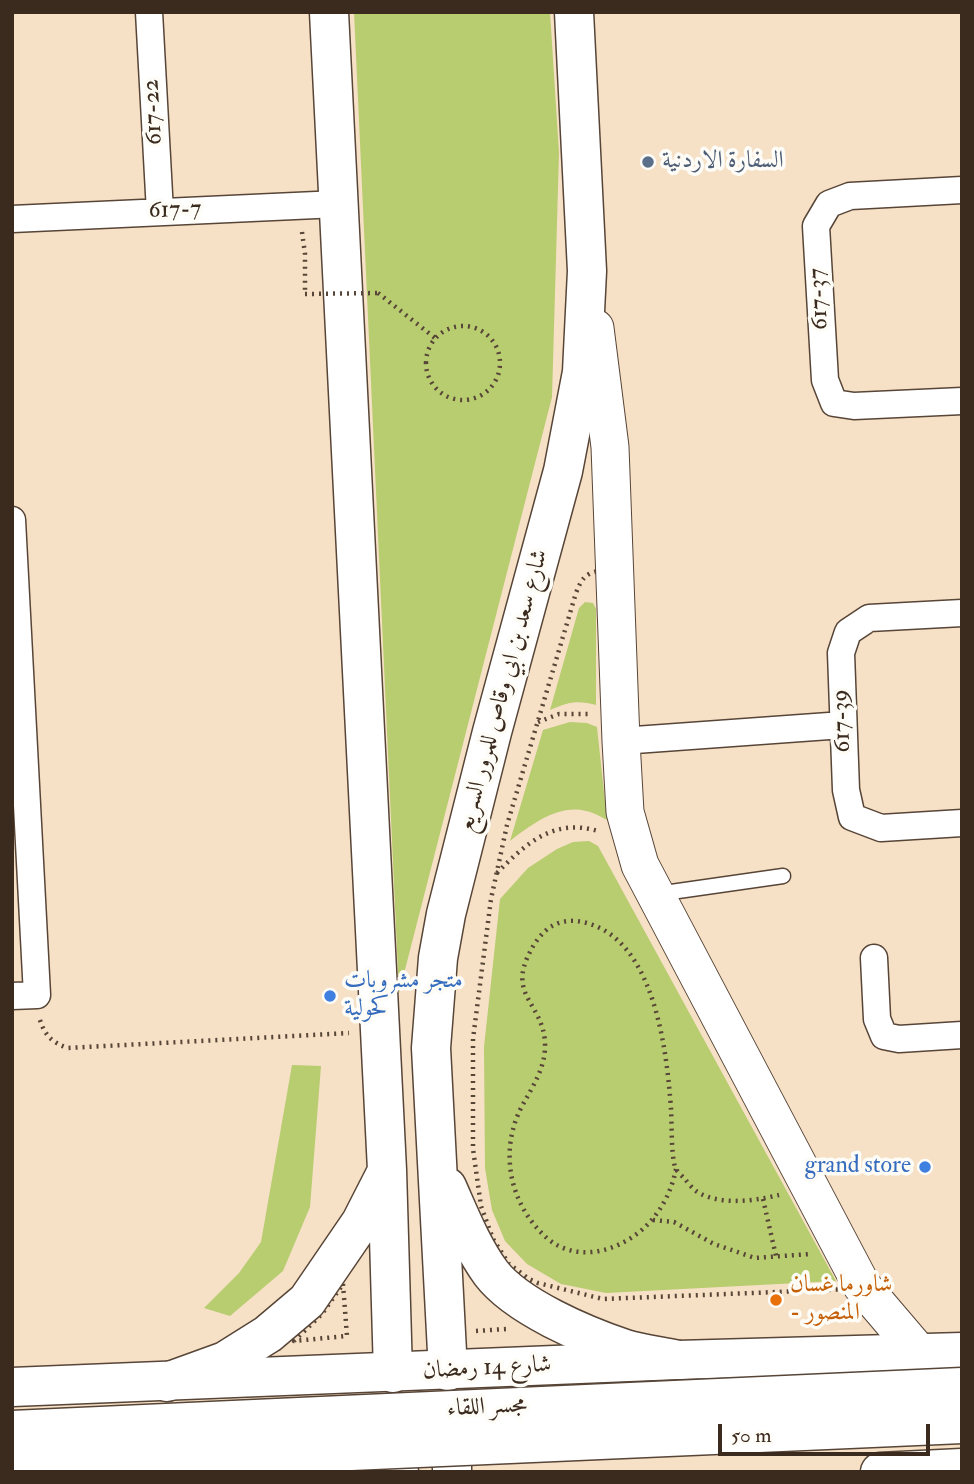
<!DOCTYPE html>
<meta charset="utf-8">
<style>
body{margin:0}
#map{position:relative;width:974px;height:1484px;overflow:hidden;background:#f6e0c6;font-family:"IM FELL Double Pica",serif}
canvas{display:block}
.frame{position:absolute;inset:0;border:14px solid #3b2a1e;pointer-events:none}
.scale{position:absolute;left:718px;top:1424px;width:212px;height:32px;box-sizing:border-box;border:4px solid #3b2a1e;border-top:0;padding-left:9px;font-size:21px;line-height:24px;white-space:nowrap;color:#3b2a1e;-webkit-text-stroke:5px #fdfcf7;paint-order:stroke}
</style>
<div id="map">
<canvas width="974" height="1484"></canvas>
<div class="frame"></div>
<div class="scale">50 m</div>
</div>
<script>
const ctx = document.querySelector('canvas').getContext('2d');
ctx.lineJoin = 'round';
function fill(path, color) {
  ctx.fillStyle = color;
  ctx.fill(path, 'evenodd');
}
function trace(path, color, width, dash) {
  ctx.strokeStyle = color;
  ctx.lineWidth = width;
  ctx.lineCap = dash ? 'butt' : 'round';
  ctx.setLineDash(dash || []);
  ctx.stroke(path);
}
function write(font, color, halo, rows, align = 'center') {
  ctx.font = font + ' "IM FELL Double Pica",Amiri,serif';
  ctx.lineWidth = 7;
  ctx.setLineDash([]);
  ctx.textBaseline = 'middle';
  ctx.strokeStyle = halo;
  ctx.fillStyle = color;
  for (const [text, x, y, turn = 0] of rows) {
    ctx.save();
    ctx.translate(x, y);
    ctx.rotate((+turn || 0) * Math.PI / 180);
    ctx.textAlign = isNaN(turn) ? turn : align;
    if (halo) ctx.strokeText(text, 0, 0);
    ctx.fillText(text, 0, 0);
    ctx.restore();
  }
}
fill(new Path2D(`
 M354 12H550L559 153 552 397 399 993Z
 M585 602 593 603 596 609V705C578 700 568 702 550 710L579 608Z
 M570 722 587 723 597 727 607 820C601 817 593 812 586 811 558 804 531 825 510 841L543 730Z
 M589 841 598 846 836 1281 606 1293 561 1284 527 1264 505 1241 492 1210 485 1168 484 1047 500 899 528 868 557 849 573 842Z
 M292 1065 321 1066 310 1207 283 1271 230 1316 204 1308 239 1273 261 1242Z`), '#b8cc70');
const lane = new Path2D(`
 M657 894 783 876`);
const street = new Path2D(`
 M149 12 160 212
 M962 190 850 196 829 204 816 226 825 380 834 403 854 406 962 401
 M12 219 338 204
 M12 520 37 995 12 996
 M962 613 869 618 848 632 841 653 846 790 852 817 881 828 962 823
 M621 741 843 725
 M874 958 877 1019 884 1036 899 1039 962 1035`);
const secondary = new Path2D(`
 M595 328 610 447 621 741 625 812 640 865 862 1286 920 1354`);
const primary = new Path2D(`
 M12 1387 678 1360 962 1352
 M452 1466V1472
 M398 1469 399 1472
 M880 1472 962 1468`);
const highway = new Path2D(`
 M329 12 387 1170 393 1373
 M447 1187C460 1216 472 1247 491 1273 517 1307 584 1335 625 1349 642 1354 660 1356 678 1360
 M448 1371 431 1048 438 958 446 914 492 732 563 471 582 372 587 271 574 12
 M167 1382 225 1361 268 1334 307 1301 361 1222 385 1175`);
trace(lane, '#574537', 17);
trace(street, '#574537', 29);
trace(secondary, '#574537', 39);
trace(primary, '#574537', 41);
trace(highway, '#574537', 41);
trace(new Path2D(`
 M302 232 305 254V294
 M378 293 435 338
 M426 363a37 37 0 1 1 74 0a37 37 0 1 1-74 0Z
 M599 571 605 575 616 806 623 843 646 907 851 1289 603 1299 538 1283 529 1279 509 1264 493 1239 481 1206 473 1149V1039L491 899 507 825 576 593C581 580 585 573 599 571Z
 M538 722 559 714H588
 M497 873C526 843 554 818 598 831
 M40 1020C45 1036 53 1043 68 1048L349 1033
 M676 1169C670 1200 651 1229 622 1243 599 1255 570 1257 548 1239 510 1206 498 1152 522 1106 533 1086 546 1067 545 1043 543 1002 506 996 531 950 535 942 544 930 552 926 568 917 586 921 602 929 656 958 667 1053 671 1109 672 1126 671 1152 675 1167 677 1172 682 1176 685 1179 688 1183 692 1188 696 1191 719 1206 754 1201 779 1195
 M763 1199 776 1256
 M653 1220 674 1222 714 1244 755 1258 810 1254
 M343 1284 347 1336 294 1341 322 1314Z
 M476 1331 506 1329`), '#574537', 4.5, [2, 5]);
trace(lane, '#fff', 14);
trace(street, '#fff', 26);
trace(secondary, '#fff', 37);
trace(primary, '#fff', 38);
trace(highway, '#fff', 38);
const primaryBridge = new Path2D(`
 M12 1430 962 1387
 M12 1466 962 1424`);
trace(primaryBridge, '#574537', 41, []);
trace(new Path2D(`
 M305 294 378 293`), '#574537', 4.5, [2, 5]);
trace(primaryBridge, '#fff', 38);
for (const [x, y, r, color] of [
 [648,162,7,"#5c6f8a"],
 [330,996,7,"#3f7fe0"],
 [925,1167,7,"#3f7fe0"],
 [776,1300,7,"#e8710a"]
]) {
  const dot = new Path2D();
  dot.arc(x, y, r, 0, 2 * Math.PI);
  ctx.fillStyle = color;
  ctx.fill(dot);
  trace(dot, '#fdfcf7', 2.5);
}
write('24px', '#3b2a1e', '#fdfcf7', [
 ["617-22",154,112,-93],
 ["617-7",175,211,-2],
 ["617-37",820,299,-93],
 ["شارع سعد بن ابي وقاص للمرور السريع",504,691,-75],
 ["617-39",843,721,-92],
 ["شارع 14 رمضان",487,1369,-3],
 ["مجسر اللقاء",487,1408,-3]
]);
write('24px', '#4e5e75', '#fdfcf7', [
 ["السفارة الاردنية",662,162]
], 'left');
write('24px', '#366cbe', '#fdfcf7', [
 ["متجر مشروبات",344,982],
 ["كحولية",344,1010],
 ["grand store",911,1167,"right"]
], 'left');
write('24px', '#c56008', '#fdfcf7', [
 ["شاورما غسان",790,1286],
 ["- المنصور",790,1314]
], 'left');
</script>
